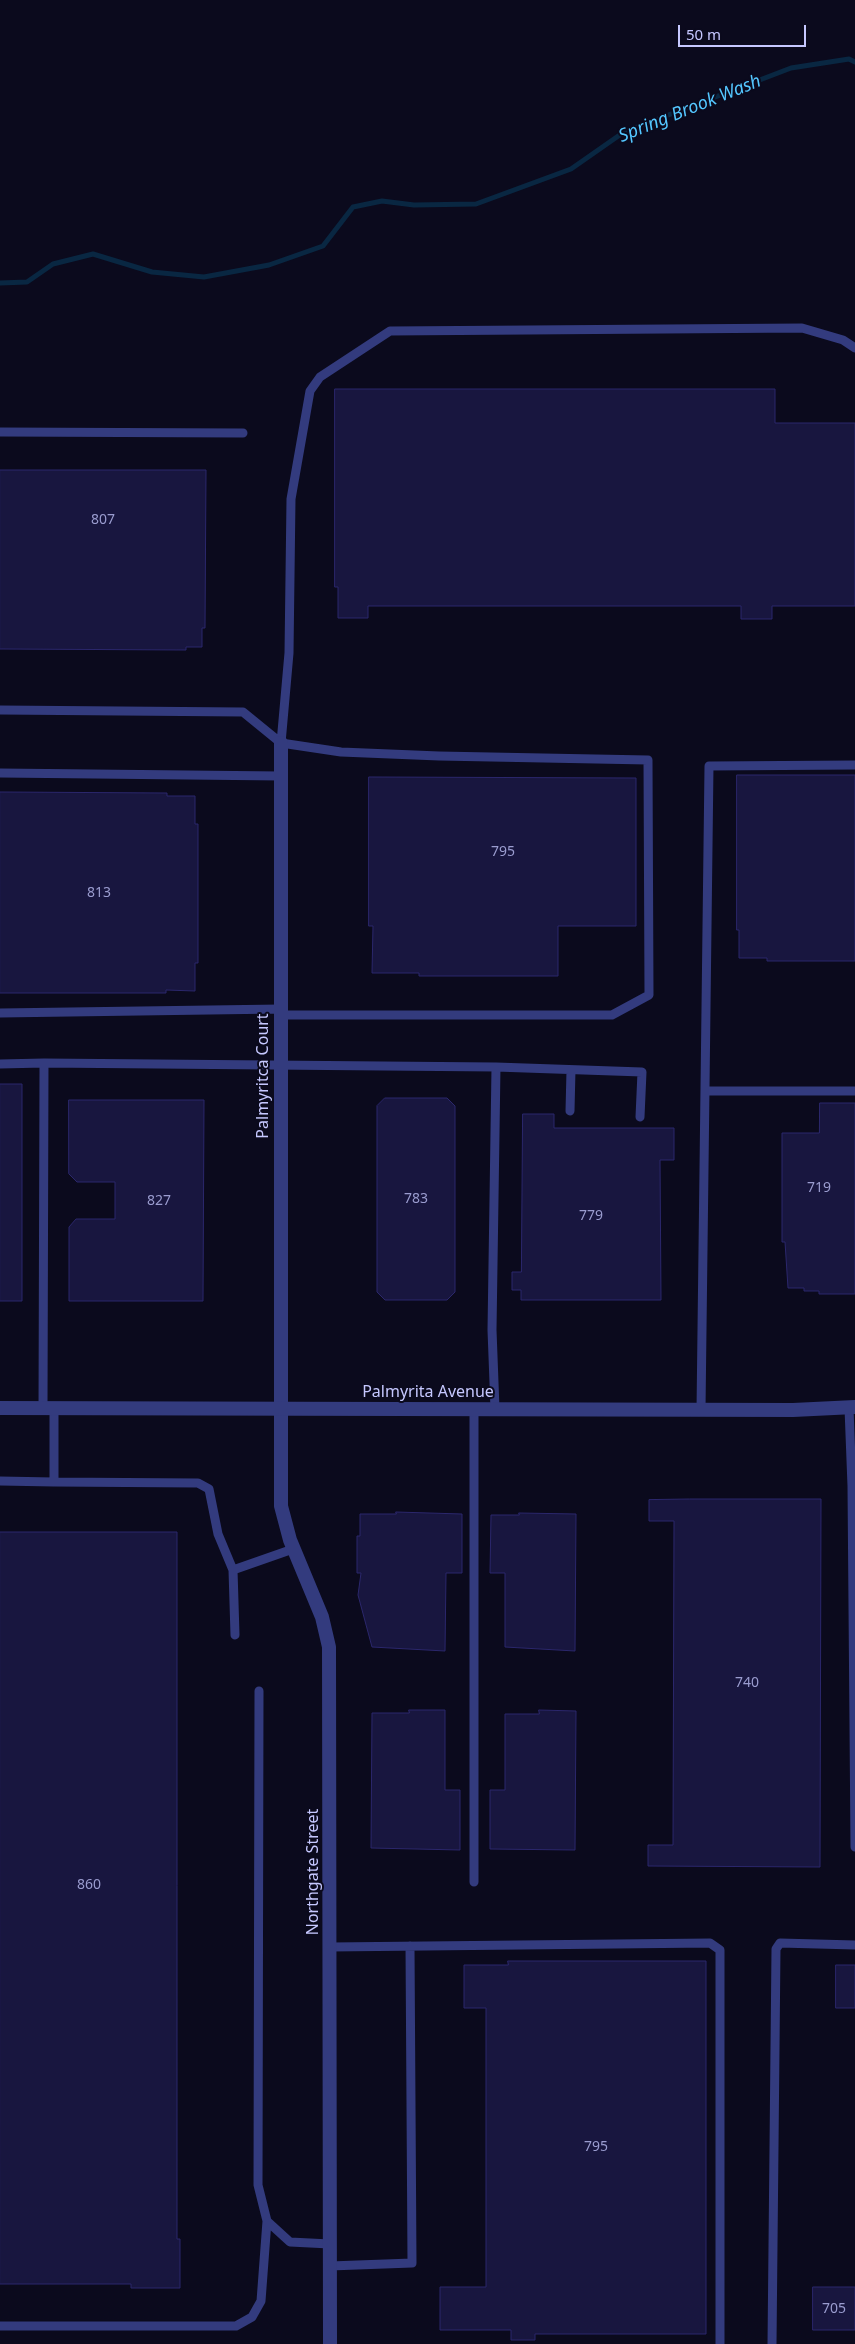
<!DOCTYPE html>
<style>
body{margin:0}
#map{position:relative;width:855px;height:2344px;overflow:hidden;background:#0b0a1d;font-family:"Noto Sans",sans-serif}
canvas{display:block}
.scale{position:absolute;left:678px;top:25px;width:128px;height:22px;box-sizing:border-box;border:2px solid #c6c8ff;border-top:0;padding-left:6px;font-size:15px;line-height:18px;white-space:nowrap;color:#c6c8ff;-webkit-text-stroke:4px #0b0a1d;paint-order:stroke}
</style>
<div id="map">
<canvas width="855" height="2344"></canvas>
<div class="scale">50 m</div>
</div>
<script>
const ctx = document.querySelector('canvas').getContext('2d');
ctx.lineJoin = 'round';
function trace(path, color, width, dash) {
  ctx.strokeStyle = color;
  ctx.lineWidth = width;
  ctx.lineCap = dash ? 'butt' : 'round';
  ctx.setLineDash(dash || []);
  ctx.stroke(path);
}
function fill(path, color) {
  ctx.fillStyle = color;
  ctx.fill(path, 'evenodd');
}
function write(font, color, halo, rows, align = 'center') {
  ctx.font = font + ' "Noto Sans",sans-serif';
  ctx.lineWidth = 4;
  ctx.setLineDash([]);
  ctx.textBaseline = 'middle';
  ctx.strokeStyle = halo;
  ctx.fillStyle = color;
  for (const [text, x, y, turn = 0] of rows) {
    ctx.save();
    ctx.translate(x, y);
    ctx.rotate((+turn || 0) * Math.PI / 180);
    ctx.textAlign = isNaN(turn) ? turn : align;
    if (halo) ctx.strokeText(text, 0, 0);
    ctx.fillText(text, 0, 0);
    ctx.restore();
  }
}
trace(new Path2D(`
 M0 283 27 282 53 264 93 254 152 272 204 277 269 265 323 246 353 207 382 201 414 205 476 204 571 169 624 132 791 68 849 59 855 62`), '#092742', 5);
const building = new Path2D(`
 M335 389H775V423H855V606H772V619H741V606H368V618H338V587H335Z
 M0 470H206L205 628H202V647H186V650L0 649Z
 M737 775H855V961H767V958H739V930H737Z
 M369 777 636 778V926H558V976H419V973H372L373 926H369Z
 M0 792 167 793V796H195V824H198V963H195V991L166 990V993H0Z
 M0 1084H22V1301H0Z
 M385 1098H447L455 1106V1292L447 1300H385L377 1292V1106Z
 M69 1100H204L203 1301H69V1227L76 1219H115V1182H77L69 1174Z
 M820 1103H855V1294H819V1291H804V1288H788L785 1242H782V1133H819Z
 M523 1114H554V1128H674V1160H660L661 1300H521V1290H512V1272H521Z
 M690 1499H821L820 1867 648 1866V1845H673L674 1521H649V1500Z
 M396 1512 462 1514V1573H446L445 1651 372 1647 358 1595 361 1573H357V1536H360V1514H396Z
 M519 1513 576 1514 575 1651 505 1647V1573H490L491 1515H519Z
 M0 1532H177V2239H180V2288H131V2284H0Z
 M409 1710H445V1790H460V1850L371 1848 372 1713H409Z
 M539 1710 576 1711 575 1850 490 1849V1790H505V1714H539Z
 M508 1961H706V2334H535V2340H511V2330H440V2287H486V2008H464V1965H508Z
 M836 1965H855V2008H836Z
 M813 2287H855V2330H813Z`);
fill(building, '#18163f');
trace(building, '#2b276c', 1);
trace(new Path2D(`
 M0 432 243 433
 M0 710 243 712 281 743 341 752 439 756 648 760 649 995 612 1015H280
 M281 743 289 653 291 499 310 391 320 377 390 331 802 328 843 340 855 348
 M0 773 281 776
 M0 1013 280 1009
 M0 1064 44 1063
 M496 1067 642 1072 640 1117
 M705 1091H855
 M570 1111 571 1070
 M43 1408 44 1063 496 1067 492 1330 495 1409
 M849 1408 852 1486 855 1847
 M701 1410 709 766 855 765
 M0 1481 54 1482V1408
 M54 1482 198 1483 209 1489 218 1534 233 1570 235 1635
 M233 1570 293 1549
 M259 1691 258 2185 267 2221 290 2242 330 2244
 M474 1882V1409
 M330 1947 710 1943 720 1950V2344
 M330 2266 412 2263 410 1946
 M0 2326H236L252 2317 261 2301 267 2221
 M772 2344 776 1949 780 1943 855 1945`), '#333b7e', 9);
trace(new Path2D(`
 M281 743V1506L290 1540 322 1617 329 1647 330 2344`), '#333b7e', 14);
trace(new Path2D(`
 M0 1408 793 1410 855 1407`), '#333b7e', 14);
write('14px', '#9a9ccf', null, [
 ["807",103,520],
 ["795",503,852],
 ["813",99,893],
 ["719",819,1188],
 ["783",416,1199],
 ["827",159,1201],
 ["779",591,1216],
 ["740",747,1683],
 ["860",89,1885],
 ["795",596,2147],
 ["705",834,2309]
]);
write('16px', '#c6c8ff', '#0b0a1d', [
 ["Palmyritca Court",263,1076,-90],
 ["Palmyrita Avenue",428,1392],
 ["Northgate Street",313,1872,-90]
]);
write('italic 18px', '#54c7ff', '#0b0a1d', [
 ["Spring Brook Wash",690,109,-22]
]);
</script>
